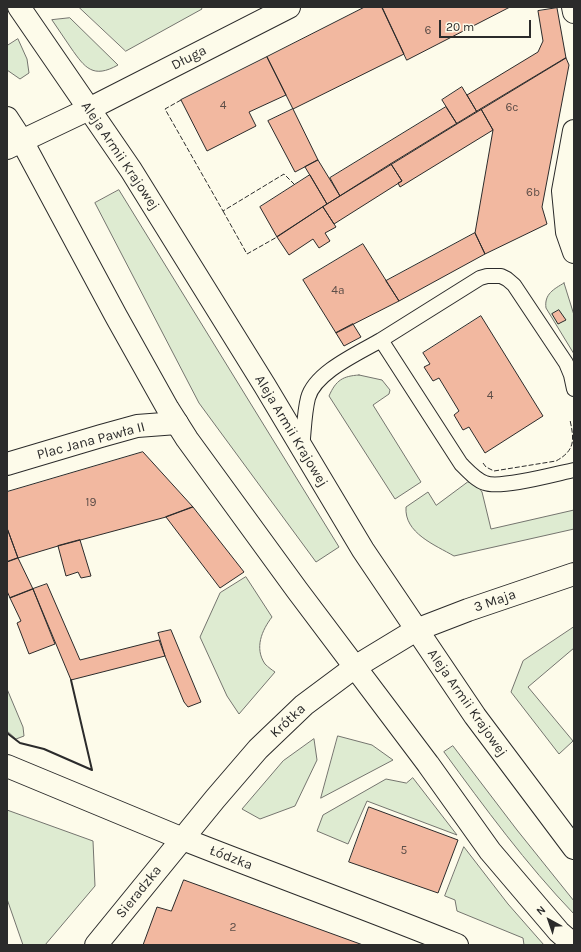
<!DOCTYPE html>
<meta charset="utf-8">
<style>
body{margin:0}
#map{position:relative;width:581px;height:952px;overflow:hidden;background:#fdfbea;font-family:Karla,sans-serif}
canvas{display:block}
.frame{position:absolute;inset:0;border:8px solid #2b2b2b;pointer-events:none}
.north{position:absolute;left:529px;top:900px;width:40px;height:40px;-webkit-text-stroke:3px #fdfbea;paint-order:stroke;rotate:320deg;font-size:11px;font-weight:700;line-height:16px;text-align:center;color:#2b2b2b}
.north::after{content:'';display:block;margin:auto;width:14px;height:18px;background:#2b2b2b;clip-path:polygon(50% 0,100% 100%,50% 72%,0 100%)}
.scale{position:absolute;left:439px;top:20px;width:92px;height:18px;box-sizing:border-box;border:2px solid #2b2b2b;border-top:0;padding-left:5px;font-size:12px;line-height:14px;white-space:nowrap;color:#2b2b2b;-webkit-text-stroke:3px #fdfbea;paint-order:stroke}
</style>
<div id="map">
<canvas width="581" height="952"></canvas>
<div class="frame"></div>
<div class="north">N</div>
<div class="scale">20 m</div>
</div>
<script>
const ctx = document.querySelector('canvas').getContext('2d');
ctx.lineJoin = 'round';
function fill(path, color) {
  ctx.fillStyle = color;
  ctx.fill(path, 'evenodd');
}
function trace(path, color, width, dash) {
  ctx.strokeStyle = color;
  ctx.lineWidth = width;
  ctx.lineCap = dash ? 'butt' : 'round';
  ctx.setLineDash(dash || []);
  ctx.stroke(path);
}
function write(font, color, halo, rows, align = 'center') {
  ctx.font = font + ' Karla,sans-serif';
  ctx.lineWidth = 3;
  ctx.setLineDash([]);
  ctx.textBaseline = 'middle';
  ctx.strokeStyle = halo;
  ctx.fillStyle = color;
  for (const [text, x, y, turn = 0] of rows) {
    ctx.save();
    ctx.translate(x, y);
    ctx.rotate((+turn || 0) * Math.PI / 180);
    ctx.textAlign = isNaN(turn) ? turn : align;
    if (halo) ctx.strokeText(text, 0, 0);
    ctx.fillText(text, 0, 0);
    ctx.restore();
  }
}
const green = new Path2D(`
 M79 7H201L202 9 126 51Z
 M70 18 118 65C93 79 85 68 71 48 65 39 58 29 52 20Z
 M18 39 27 59 29 73 20 79 7 70V46Z
 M119 190 339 547 316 562 199 403 95 203Z
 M564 283 574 315V354L546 308C544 294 554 289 564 283Z
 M359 375 382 380 390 390 389 394 373 405 421 482 395 499 329 396C336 380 343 376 359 375Z
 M468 482H475L482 492 491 529 574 510V529L454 556C435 545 404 533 406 507L428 492 436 505Z
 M246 577 272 617C262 630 254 648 265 664 268 667 272 670 275 672L239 714 227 696 200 637 220 593Z
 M574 627V648L528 687 573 741 559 754 511 692 523 661Z
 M7 689 23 727 24 736 16 739 7 731Z
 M338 736 372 745 393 760 321 798Z
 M314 739 317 760 295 806 260 819 242 809 283 761Z
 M453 746 517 830 574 901V914C526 864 485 808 444 752Z
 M413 778 457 835 367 801 348 844 317 831 323 815 386 779 406 783Z
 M7 810 93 841 95 886 45 945H23L7 899Z
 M464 847 508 904 544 945H524L523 938 518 936 457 911 455 900 445 896Z`);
fill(green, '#deebd1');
trace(green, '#74746e', 1);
const building = new Path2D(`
 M365 7H382L404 54 293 109 267 57Z
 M382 7H510L407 60Z
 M557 8 566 58 477 112 467 95 538 52 543 41 538 11Z
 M267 57 286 95 249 112 256 126 207 151 181 100Z
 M566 58 569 65 542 207 547 224 485 254 475 233 493 130 481 109Z
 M462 87 477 112 457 124 442 100Z
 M446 107 457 124 340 196 330 178Z
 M293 109 318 160 295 172 268 121Z
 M481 109 493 130 400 187 398 183 402 181 391 164Z
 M318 160 340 196 327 204 305 167Z
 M391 164 402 181 334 224 323 207Z
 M310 175 327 204 277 237 260 207Z
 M323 207 336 227 325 233 330 241 319 248 313 239 289 255 277 237Z
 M475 233 485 254 399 301 386 281Z
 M363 244 399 301 336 333 303 280Z
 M559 310 566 320 558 324 552 314Z
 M481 316 543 416 485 453 469 427 463 430 454 415 459 411 439 378 433 381 424 367 430 364 423 353Z
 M353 324 361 337 344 346 336 333Z
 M143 452 193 507 166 517 58 546 18 558 7 528V492Z
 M193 507 244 572 220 588 166 517Z
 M7 528 18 558 7 562Z
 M80 540 91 576 81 578 78 572 66 576 58 546Z
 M18 558 33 589 10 598 7 591V562Z
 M47 584 80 660 159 640 165 656 71 680 33 589Z
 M33 589 55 644 29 654 17 623 21 621 10 598Z
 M171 630 201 702 188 707 184 702 165 656 158 633Z
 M369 807 458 840 438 893 349 862Z
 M184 880 363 945H143L157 907 171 911Z`);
fill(building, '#f2b8a0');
trace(building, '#2b2b2b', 1);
const lane = new Path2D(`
 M574 389 571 375 566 363 514 285 507 279 501 276H487L480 278 381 340 461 464C468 471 476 480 485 483 501 489 555 474 574 470
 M302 448C304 432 304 414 308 398 315 372 359 353 381 340`);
const street = new Path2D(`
 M573 7 574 12
 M574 131 563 191 567 232 574 252
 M183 839C274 875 366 908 457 945`);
const secondary = new Path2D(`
 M7 148 89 109 289 7
 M7 464 101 436 137 426 177 423
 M7 766 183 839
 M96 945 215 799 258 749 304 705 355 667 416 630 468 610 574 574`);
const primary = new Path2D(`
 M19 7 131 170 265 386 363 550 475 716 574 848
 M7 118 22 141 116 316 168 409 187 439 297 590 428 764 490 851 559 932 574 945`);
trace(lane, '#2b2b2b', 16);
trace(street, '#2b2b2b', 24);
trace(secondary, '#2b2b2b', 24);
trace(primary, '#2b2b2b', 24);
trace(lane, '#fdfbea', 14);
trace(street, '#fdfbea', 22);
trace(secondary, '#fdfbea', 22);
trace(primary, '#fdfbea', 22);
trace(new Path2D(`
 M181 100 165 109 223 211 284 174 295 185
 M223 211 247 254 277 237
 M483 463 486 467 494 471 556 461C576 450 574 439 570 420`), '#2b2b2b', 1, [5, 2]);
trace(new Path2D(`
 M7 733 20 743 44 749 92 770 71 680`), '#2b2b2b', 2);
write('12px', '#5d4e48', null, [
 ["6",428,31],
 ["4",223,106],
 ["6c",512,108],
 ["6b",533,193],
 ["4a",338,291],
 ["4",490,396],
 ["19",91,503],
 ["5",404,851],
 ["2",233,928]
]);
write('14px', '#2b2b2b', '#fdfbea', [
 ["Długa",189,58,-27],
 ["Aleja Armii Krajowej",120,156,56],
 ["Aleja Armii Krajowej",291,431,59],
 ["Plac Jana Pawła II",91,441,-15],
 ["3 Maja",495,601,-19],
 ["Aleja Armii Krajowej",467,703,55],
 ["Krótka",288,721,-43],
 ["Łódzka",231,858,21],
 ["Sieradzka",139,892,-51]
]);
</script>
